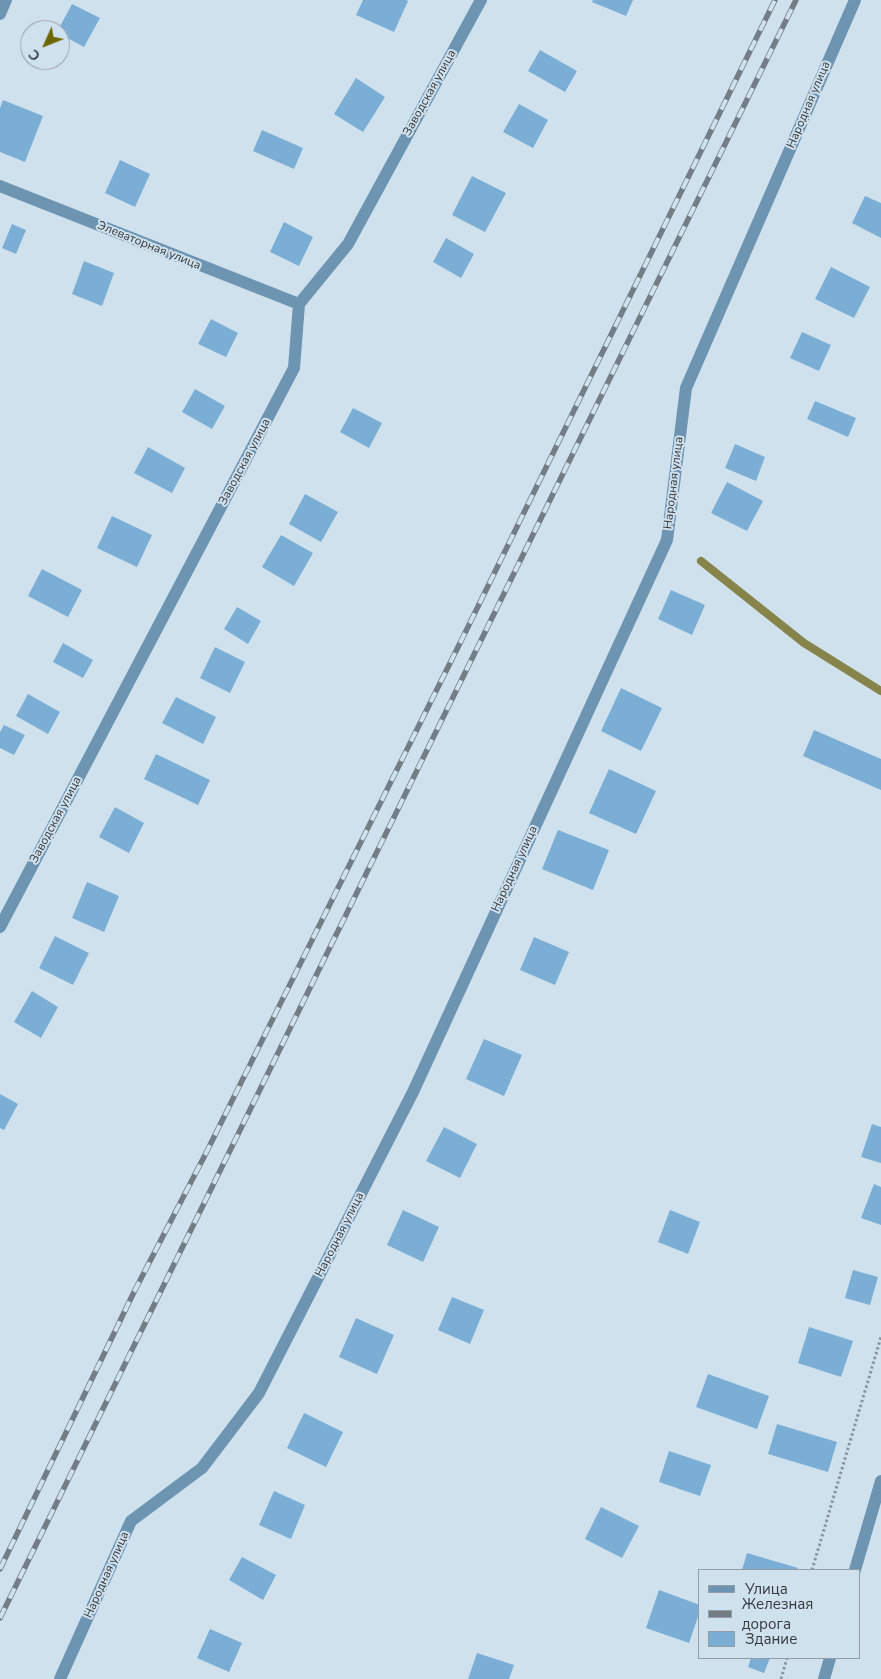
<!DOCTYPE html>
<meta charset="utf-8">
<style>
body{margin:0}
#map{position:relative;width:881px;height:1679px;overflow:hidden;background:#d0e1ee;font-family:"Nunito Sans",sans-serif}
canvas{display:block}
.legend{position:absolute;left:698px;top:1569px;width:162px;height:90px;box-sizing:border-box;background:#d0e1ee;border:1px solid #919ea8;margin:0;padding:6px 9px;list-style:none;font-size:15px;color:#33393e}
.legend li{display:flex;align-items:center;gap:10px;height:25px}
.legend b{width:25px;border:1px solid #919ea8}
.north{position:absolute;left:20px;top:20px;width:50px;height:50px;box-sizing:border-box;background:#d0e1ee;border:1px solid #919ea8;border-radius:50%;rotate:226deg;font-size:14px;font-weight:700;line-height:20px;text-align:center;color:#33393e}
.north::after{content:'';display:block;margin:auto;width:18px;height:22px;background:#6c6700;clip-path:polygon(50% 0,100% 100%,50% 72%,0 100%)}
</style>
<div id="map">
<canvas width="881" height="1679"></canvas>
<ul class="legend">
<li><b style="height:6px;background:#6d94b1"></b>Улица</li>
<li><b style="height:6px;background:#727d85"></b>Железная дорога</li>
<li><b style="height:14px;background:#7baed5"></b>Здание</li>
</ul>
<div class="north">С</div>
</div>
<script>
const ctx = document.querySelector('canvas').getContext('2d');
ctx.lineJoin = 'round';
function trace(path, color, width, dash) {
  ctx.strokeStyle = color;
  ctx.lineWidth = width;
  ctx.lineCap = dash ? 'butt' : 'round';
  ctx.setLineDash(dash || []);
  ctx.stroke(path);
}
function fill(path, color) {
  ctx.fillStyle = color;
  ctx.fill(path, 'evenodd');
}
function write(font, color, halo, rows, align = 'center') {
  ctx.font = font + ' "Nunito Sans",sans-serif';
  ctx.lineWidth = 4;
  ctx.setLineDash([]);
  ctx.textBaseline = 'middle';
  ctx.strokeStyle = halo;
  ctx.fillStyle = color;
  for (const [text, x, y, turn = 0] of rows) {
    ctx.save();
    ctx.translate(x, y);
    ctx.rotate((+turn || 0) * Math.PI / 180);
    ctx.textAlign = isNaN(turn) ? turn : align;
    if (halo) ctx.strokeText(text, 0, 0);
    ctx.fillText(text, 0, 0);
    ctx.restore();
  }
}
trace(new Path2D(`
 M701 561 804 643 881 691`), '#87844b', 8);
fill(new Path2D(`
 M363 0H406L408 1 394 32 356 15Z
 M593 0H633L626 16 592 2Z
 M72 4 100 18 84 47 60 34V30H58Z
 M540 50 577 71 565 92 528 71Z
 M356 78 385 97 363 132 334 114Z
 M3 100 43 116 25 162 0 152V108Z
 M519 104 548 120 533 148 503 132Z
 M262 130 303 148 294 169 253 151Z
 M120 160 150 174 135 207 105 193Z
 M472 176 506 193 485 232 452 215Z
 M865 196 881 203V238L852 223Z
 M284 222 313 237 299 266 270 252Z
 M12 224 26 230 16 254 2 248Z
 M446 238 474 254 461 278 433 262Z
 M84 261 114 273 102 306 72 294Z
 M831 267 870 287 854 318 815 299Z
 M211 319 238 333 226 357 198 344Z
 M802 332 831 345 819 371 790 358Z
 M195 389 225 406 212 429 182 412Z
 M815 401 856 418 848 437 807 419Z
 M353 408 382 423 369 448 340 432Z
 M735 444 765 457 756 481 725 468Z
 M148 447 185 468 172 493 134 473Z
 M727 482 763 501 747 531 711 513Z
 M305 494 338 512 321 542 289 524Z
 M112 516 152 535 137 567 97 548Z
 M281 535 313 553 294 586 262 567Z
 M42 569 82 590 68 617 28 596Z
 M671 590 705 605 692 635 658 619Z
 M237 607 261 621 248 644 224 629Z
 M63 643 93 660 83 678 53 662Z
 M215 647 245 662 230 693 200 678Z
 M621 688 662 708 641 751 601 731Z
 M28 694 60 712 48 734 16 716Z
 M176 697 216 717 203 744 162 723Z
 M4 725 25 735 14 755 0 748V732Z
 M814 730 881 759V790L803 756Z
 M156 754 210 780 198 805 144 779Z
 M609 769 656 791 636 834 589 813Z
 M115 807 144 823 129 853 99 837Z
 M558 830 609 850 593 890 542 869Z
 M87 882 119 896 104 932 72 918Z
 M55 936 89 953 73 985 39 968Z
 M534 937 569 952 555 985 520 970Z
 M32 991 58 1007 41 1038 14 1022Z
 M484 1039 522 1055 504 1096 466 1079Z
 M0 1094 18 1104 4 1130 0 1128Z
 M872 1124 881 1127V1163L861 1157Z
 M444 1127 477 1144 460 1178 426 1161Z
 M874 1184 881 1187V1225L861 1218Z
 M403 1210 439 1227 423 1262 387 1245Z
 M670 1210 700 1222 688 1254 658 1242Z
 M853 1270 878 1277 870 1305 845 1298Z
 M452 1297 484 1310 470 1344 438 1330Z
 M356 1318 394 1335 377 1374 339 1357Z
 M809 1327 853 1341 841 1377 798 1363Z
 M708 1374 769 1396 757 1429 696 1407Z
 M304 1413 343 1432 326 1467 287 1448Z
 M777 1424 837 1442 828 1472 768 1454Z
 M669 1451 711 1465 700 1496 659 1482Z
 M274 1491 305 1505 291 1539 259 1525Z
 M601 1507 639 1526 622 1558 585 1539Z
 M747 1553 798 1568 797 1570H742Z
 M242 1557 276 1575 263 1600 229 1580Z
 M659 1590 700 1605V1611L689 1643 646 1628Z
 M210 1629 242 1643 229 1672 197 1658Z
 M477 1653 514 1665 509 1679H468Z
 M751 1658H770L764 1673 748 1667Z`), '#7baed5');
trace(new Path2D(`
 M812 1570 881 1337
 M781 1679 787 1658`), '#89959f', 3, [2.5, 2.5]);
trace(new Path2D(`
 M0 14 6 0
 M0 186 299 304
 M0 927 294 368 299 304 348 244 481 0
 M855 1570 881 1481
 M60 1679 131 1521 202 1468 259 1393 413 1092 667 540 686 388 855 0
 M824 1679 830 1658`), '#6d94b1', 12);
const rail = new Path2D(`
 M0 1569 134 1292 205 1155 464 635 775 0
 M0 1618 796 0`);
trace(rail, '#727d85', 5.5);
trace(rail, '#d0e1ee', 4, [11]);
write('12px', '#33393e', '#d0e1ee', [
 ["Заводская улица",430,93,-61],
 ["Народная улица",809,105,-67],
 ["Элеваторная улица",149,246,22],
 ["Заводская улица",245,462,-62],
 ["Народная улица",674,483,-83],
 ["Заводская улица",56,820,-62],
 ["Народная улица",515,869,-65],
 ["Народная улица",340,1235,-63],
 ["Народная улица",107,1575,-66]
]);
</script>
